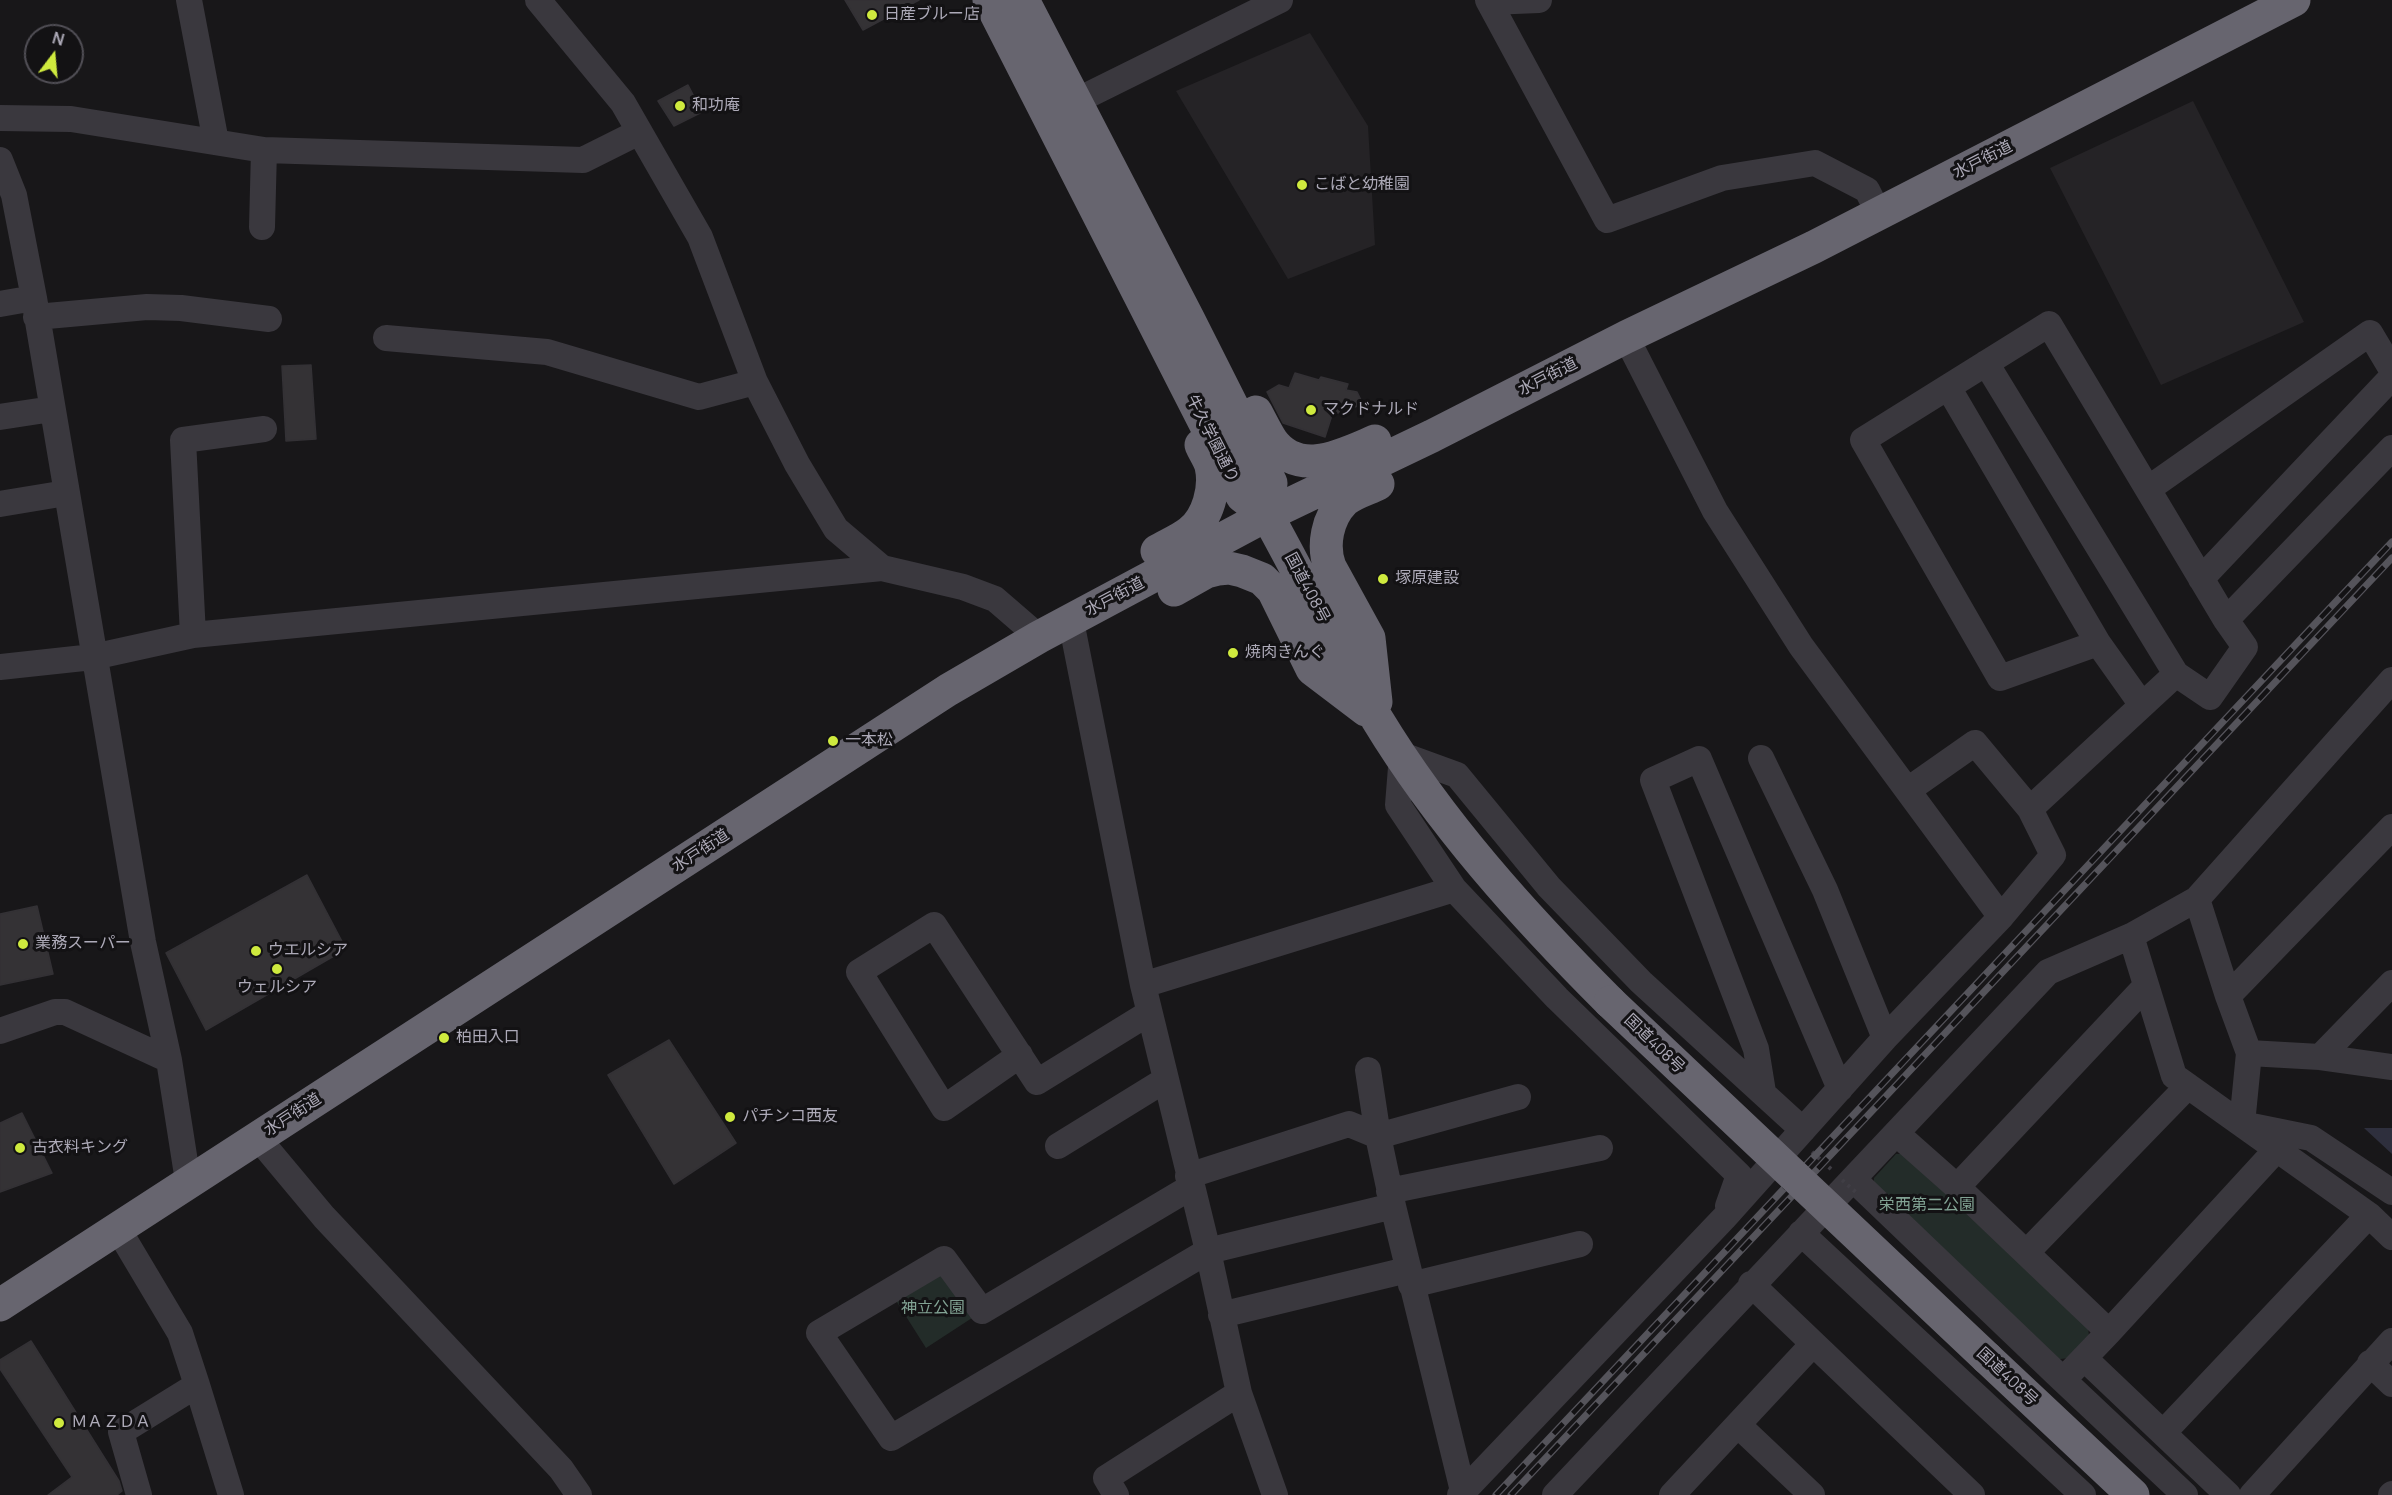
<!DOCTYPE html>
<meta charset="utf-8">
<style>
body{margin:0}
#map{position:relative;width:2392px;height:1495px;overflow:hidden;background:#181719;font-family:Manrope,sans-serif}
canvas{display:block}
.north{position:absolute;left:24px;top:24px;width:60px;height:60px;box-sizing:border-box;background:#131214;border:2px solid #514f56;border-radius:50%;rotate:16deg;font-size:16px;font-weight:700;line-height:24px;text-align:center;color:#adaab8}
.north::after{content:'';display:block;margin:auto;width:21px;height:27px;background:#cfea3e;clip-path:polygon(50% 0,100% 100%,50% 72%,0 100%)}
</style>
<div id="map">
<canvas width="2392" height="1495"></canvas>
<div class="north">N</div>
</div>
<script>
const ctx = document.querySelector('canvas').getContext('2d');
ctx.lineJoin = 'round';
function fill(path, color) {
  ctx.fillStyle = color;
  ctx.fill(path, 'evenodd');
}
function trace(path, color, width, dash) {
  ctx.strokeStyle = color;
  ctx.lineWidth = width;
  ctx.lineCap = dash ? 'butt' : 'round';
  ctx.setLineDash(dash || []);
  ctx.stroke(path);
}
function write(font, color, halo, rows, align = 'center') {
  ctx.font = font + ' Manrope,"Noto Sans JP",sans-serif';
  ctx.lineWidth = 6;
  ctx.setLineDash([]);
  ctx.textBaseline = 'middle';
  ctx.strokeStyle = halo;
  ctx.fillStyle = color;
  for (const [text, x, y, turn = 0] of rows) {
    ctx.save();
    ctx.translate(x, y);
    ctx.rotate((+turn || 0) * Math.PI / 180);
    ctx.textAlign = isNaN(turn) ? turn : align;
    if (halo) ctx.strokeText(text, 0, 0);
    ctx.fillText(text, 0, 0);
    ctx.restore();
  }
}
fill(new Path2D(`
 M1310 33 1368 126 1375 245 1288 279 1176 91Z
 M2193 101 2304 322 2161 385 2050 168Z`), '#252326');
fill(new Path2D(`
 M1896 1154H1912L2087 1318 2089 1336 2068 1358 2054 1360 1874 1196V1178Z
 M941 1269 972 1318 926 1348 895 1299Z`), '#232c29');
fill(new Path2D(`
 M2364 1128H2392V1154Z`), '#2e2f3d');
const building = new Path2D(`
 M845 0H919L863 30Z
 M688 85 702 112 674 126 658 101Z
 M311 365 316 439 286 441 282 366Z
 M1295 373 1319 380 1321 377 1348 384 1346 390 1357 392 1363 404 1332 415 1325 437 1283 423 1267 392 1279 385 1289 388Z
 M307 875 346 949 206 1030 166 953Z
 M37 906 53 974 0 985V914Z
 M669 1040 736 1143 674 1184 608 1075Z
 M22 1113 52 1173 0 1192V1123Z
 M31 1341 119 1481 122 1491 117 1495H48L72 1477 0 1369V1360Z`);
fill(building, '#343235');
trace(building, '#333135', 1.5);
trace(new Path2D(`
 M1812 1152 1831 1169`), '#403e45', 4, [3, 4.5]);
trace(new Path2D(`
 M189 0 216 142
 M538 0 623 103 700 237 755 382 797 464 836 529 882 568
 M1488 0 1607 220 1722 178 1815 163 1867 190 1879 214
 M1490 2 1539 0
 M1060 109 1280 0
 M0 118 71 119 264 150 583 160 639 132
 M0 160 14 195 34 298 143 942 169 1060 188 1181
 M262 227 264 150
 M0 304 34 298
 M36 317 147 307 181 308 269 319
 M1626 337 1715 511 1801 646 2001 917
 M386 338 547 352 699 397 755 382
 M1986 363 2176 674
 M1948 387 2098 643 2142 705
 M0 417 52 409
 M2148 489 2370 333 2392 370
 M0 504 66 493
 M2201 579 2392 377
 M2226 620 2392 448
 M1071 621 1143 985 1208 1251 1239 1393 1275 1495
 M193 635 183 440 264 429
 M0 667 93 657 193 635 882 568 963 587 995 599 1039 637
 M1761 758 1825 890 1885 1038
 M1908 790 1975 743 2030 809
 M2197 899 2228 996 2249 1053 2320 1057 2392 1067
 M2131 936 2174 1076 2369 1215 2392 1237
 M1143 985 1454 889
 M2146 986 1957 1187 2109 1332 2063 1380 2185 1495
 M2228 996 2392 827
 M0 1031 55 1012H65L169 1060
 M2249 1053 2242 1124 2311 1138 2392 1192
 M1020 1055 944 1108 859 972 934 925 1037 1082 1149 1013
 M2320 1057 2392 983
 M1763 1092 1756 1049 1653 780 1699 759 1840 1089
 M1896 1133 1957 1187
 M258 1138 324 1217 561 1469 579 1495
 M1058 1146 1165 1080
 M1188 1176 1349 1124 1378 1136 1518 1097
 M1853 1179 2063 1380
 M1191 1187 982 1311 944 1259 819 1333 891 1438 1208 1251 1393 1206 1378 1136 1368 1070
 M1389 1191 1600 1148
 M1393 1206 1463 1491
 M1728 1206 1739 1175 1557 998 1454 889 1398 805 1402 755 1457 775 1549 887 1641 982 1803 1130
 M118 1229 180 1333 197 1385
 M1801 1233 2083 1495
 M2027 1252 2188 1086
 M1751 1284 1972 1495
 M1411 1285 1580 1244
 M1221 1315 1407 1270
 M2109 1332 2277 1149
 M2084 1358 2228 1495
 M2370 1363 2392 1384
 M1738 1425 1812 1495
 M2163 1433 2369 1215
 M139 1495 121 1432 197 1385 231 1495
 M1116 1495 1106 1478 1239 1393
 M1460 1495 1724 1218 1885 1038 2001 917 2053 855 2030 809 2176 674 2210 697 2245 647 2226 620 2049 324 1863 440 2000 678 2098 643
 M1555 1495 2048 972 2131 936 2197 899 2392 680
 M1672 1495 1813 1344
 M2252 1495 2392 1341
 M2391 1495 2392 1494`), '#3a383e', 26);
trace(new Path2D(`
 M989 0 1242 496 1267 515C1305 583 1338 653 1377 719 1440 823 1524 916 1610 1002
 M1023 0 1188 318 1271 483 1267 515
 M1256 412C1261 421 1266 432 1272 441 1299 478 1342 455 1375 441
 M1157 551C1167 545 1180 540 1190 532 1208 518 1216 488 1211 466 1209 459 1204 452 1201 445
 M1174 590 1206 572 1218 569 1229 568 1242 571 1262 579 1273 590 1312 669 1366 710
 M1376 702 1369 638 1330 567C1322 546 1327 518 1344 501 1353 493 1368 489 1378 484
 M0 1305 948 690 1039 637 1267 515 1432 436 1626 337 1814 247 2294 0
 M1987 1358 2133 1495`), '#67656f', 33);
const rail = new Path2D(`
 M1496 1495 2392 542
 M1511 1495 2392 558`);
trace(rail, '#55545b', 7);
trace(rail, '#131214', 4.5, [14]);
trace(new Path2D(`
 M1842 1180 1858 1194`), '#403e45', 4, [3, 4.5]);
trace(new Path2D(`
 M1610 1002 1987 1358`), '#67656f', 33);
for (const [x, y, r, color] of [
 [872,15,6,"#cfea3e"],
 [680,106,6,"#cfea3e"],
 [1302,185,6,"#cfea3e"],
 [1311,410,6,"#cfea3e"],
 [1383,579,6,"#cfea3e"],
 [1233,653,6,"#cfea3e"],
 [833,741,6,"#cfea3e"],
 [23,944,6,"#cfea3e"],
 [256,951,6,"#cfea3e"],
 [277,969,6,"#cfea3e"],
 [444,1038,6,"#cfea3e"],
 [730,1117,6,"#cfea3e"],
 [20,1148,6,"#cfea3e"],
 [59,1423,6,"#cfea3e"]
]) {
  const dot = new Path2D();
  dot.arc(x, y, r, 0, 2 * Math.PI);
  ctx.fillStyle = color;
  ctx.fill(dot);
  trace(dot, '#131214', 2);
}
write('16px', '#adaab8', '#131214', [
 ["日産ブルー店",884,15],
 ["和功庵",692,106],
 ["こばと幼稚園",1314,185],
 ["マクドナルド",1323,410],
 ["塚原建設",1395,579],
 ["焼肉きんぐ",1245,653],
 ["一本松",845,741],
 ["業務スーパー",35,944],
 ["ウエルシア",268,951],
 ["ウェルシア",277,988,"center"],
 ["柏田入口",456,1038],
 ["パチンコ西友",742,1117],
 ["古衣料キング",32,1148],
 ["ＭＡＺＤＡ",71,1423]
], 'left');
write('16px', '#adaab8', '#131214', [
 ["水戸街道",1983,160,-27],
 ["水戸街道",1548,377,-27],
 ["牛久学園通り",1212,439,63],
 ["国道408号",1307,588,62],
 ["水戸街道",1115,597,-28],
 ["水戸街道",701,851,-33],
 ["国道408号",1654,1044,44],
 ["水戸街道",293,1115,-33],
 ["国道408号",2007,1377,43]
]);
write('16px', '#82a394', '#131214', [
 ["栄西第二公園",1927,1206],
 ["神立公園",933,1309]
]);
</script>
